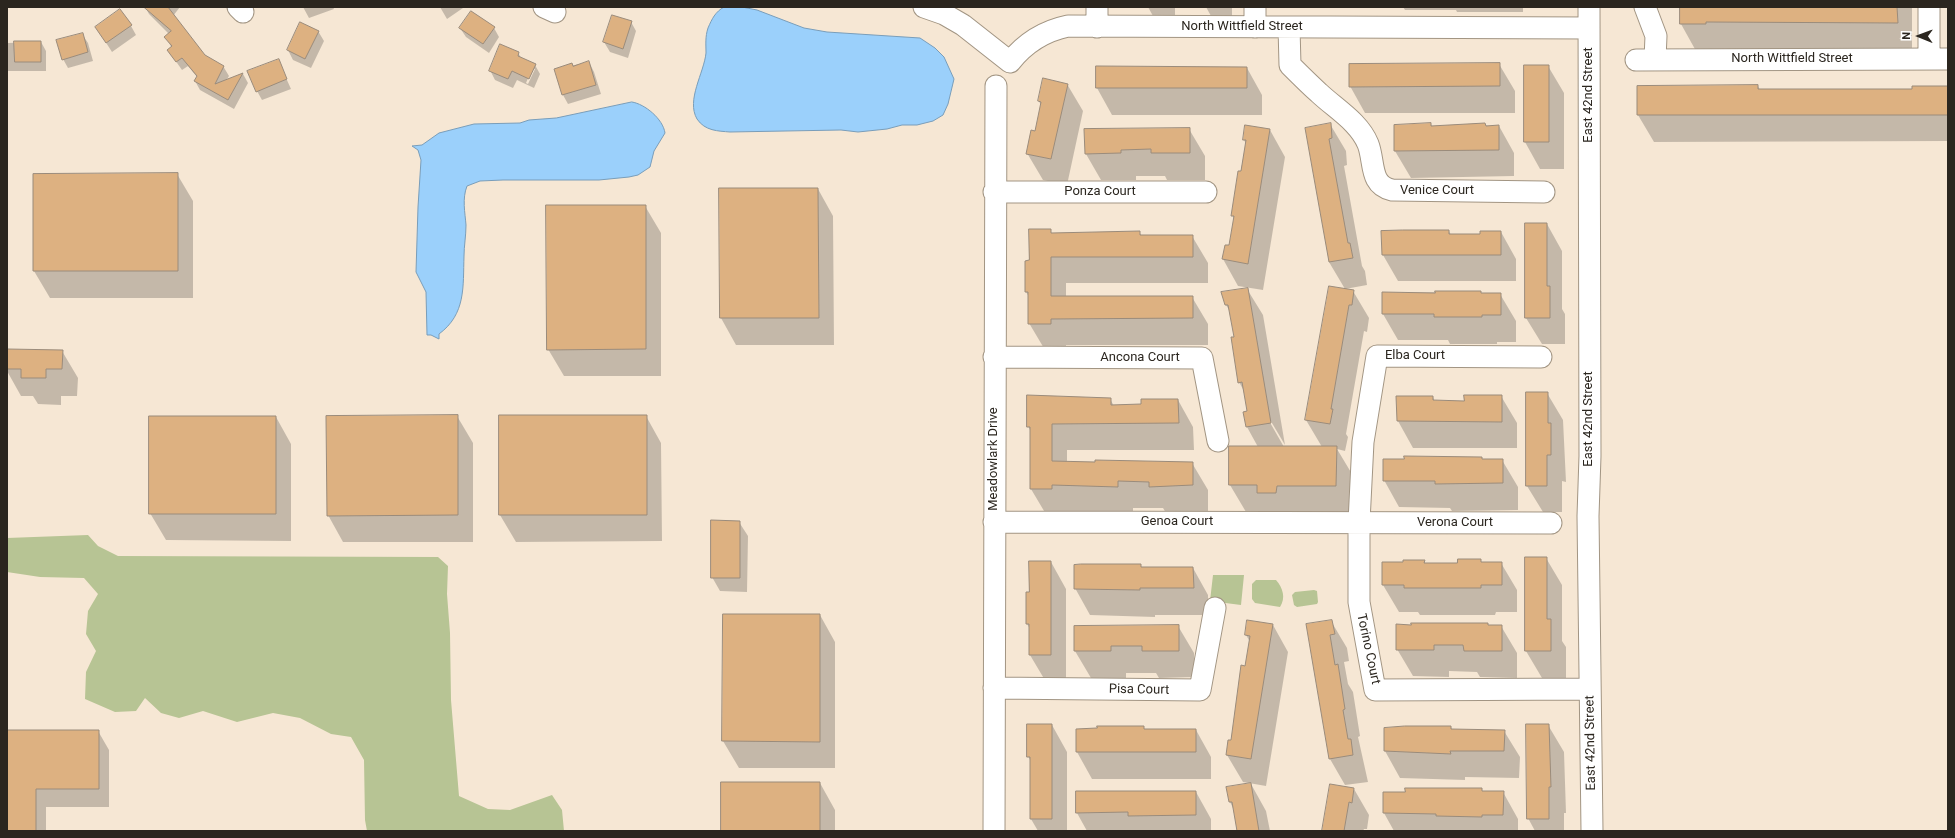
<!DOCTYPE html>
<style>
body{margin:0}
#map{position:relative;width:1955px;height:838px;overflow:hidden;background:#f6e7d4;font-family:Roboto,sans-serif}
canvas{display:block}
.frame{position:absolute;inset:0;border:8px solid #2b261f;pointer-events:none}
.north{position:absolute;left:1899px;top:16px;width:40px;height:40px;-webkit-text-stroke:3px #fff;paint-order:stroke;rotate:271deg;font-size:11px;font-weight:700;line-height:16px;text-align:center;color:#2b261f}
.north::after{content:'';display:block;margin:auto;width:14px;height:18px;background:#2b261f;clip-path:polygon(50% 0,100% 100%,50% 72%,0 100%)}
</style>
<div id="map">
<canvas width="1955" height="838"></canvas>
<div class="frame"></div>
<div class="north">N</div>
</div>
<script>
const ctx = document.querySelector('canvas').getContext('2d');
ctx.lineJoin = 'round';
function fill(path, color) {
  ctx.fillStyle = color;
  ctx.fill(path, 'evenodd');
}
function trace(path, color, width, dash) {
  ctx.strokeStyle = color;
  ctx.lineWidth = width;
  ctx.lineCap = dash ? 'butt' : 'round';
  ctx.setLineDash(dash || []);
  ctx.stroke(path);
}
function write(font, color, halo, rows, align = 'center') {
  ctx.font = font + ' Roboto,sans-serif';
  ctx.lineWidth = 3;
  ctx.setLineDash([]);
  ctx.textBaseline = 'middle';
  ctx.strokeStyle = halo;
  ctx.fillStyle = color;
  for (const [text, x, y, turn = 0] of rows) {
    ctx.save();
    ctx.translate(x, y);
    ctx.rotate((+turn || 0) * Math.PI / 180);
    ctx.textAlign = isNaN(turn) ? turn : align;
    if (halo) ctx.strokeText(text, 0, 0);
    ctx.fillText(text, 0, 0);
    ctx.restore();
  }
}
fill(new Path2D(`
 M88 535 98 546 118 556 438 557 448 566 447 594 450 633 451 700 459 796 488 809 510 810 552 795 562 810 564 831H367L365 820 364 760 351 737 331 734 300 718 273 713 237 722 203 711 179 718 161 713 145 698 136 711 115 712 85 699 86 672 96 651 86 634 88 611 98 594 84 578 40 577 7 572V538Z
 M1213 575H1244L1241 605 1210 601Z
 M1256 580H1276C1283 588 1286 598 1280 607L1255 603 1252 599V584Z
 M1314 590 1317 591 1318 602 1317 604 1297 607 1294 605 1292 595 1295 592Z`), '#b7c494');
const water = new Path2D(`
 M724 7H742L757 10 804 28 827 32 920 38 935 48 944 57 954 79 948 104 943 115 933 121 917 125H902L887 129 858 132 841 130 730 132C718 131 705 131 697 119 686 100 704 73 706 53 706 45 705 37 708 28 712 19 715 12 724 7Z
 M632 102C645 104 663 119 665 133L654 151 650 167 638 175 629 177 599 180H503L480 181 467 186C462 199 465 212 466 225 466 236 464 246 464 256 463 287 466 314 439 334V339L431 335H427L426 292 416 272 418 207 421 160 418 150 412 146 422 145 439 133 474 124 520 123 529 120 556 118Z`);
fill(water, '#9bd0fb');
trace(water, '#799db9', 1);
fill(new Path2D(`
 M145 7H180L173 16 204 56 223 66 229 76 226 81 243 74 248 83 234 109 200 90 195 81 197 77 188 66 182 70 168 50 172 48 165 37 169 34 149 14Z
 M303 7H333L334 9 309 18Z
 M440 7H462L463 8 447 19Z
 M963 7H1081V8H964Z
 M1148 7H1175V16H1153Z
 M1206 7H1232V16H1211Z
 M1403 7H1523V12H1457L1456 10H1405Z
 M1681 7H1912V50L1721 49V51H1696L1681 24Z
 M1947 7H1948V21L1947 19Z
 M631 22 636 31 628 58 610 52 604 42Z
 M301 23 318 31 324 41 311 68 293 60 288 50Z
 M131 26 136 35 112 52 96 27Z
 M460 28H494L499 37 489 53 466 37Z
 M82 34 88 43 93 61 68 68 63 59Z
 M41 42 46 51V71H7V43Z
 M518 53 522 59 535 65 540 74 534 88 517 80 513 88 495 80 490 70ZM532 69H535L528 84 526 83Z
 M278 60 291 89 262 100 257 91Z
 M589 62 594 72 601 94 568 104 563 95 555 69Z
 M1499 64 1515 91V113H1365L1350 86Z
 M1548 66 1564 93V169H1540L1525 142Z
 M1247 68 1262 95V115H1112L1097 88Z
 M1067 84 1083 111 1067 185 1043 180 1027 153 1036 132 1041 106 1039 101Z
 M1758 86 1760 90H1913L1948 87V141L1654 142 1638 115Z
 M1330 124 1346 151 1347 165 1344 166 1362 266 1365 271 1367 285 1345 289 1329 262 1306 128Z
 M1431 124 1432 127 1464 125 1499 126 1514 153V176L1411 178 1395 151Z
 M1189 129 1205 156V180H1167L1165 176H1136V180H1101L1086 154Z
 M1270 130 1285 157 1263 290 1238 286 1223 259 1226 246H1230L1234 219 1232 215 1246 144 1244 140Z
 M177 174 193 201V298H50L34 271V175Z
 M720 189H818L833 216 834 345H736L721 318Z
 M645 206 661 233V376H564L548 349Z
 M1547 224 1562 251V309L1565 314V344H1542L1526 318Z
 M1050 230 1052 234 1139 232 1142 236H1192L1208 263V283H1066V297H1192L1208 324V345H1066V350H1045L1029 323V297L1026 292V262L1030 261Z
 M1449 231 1451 235H1481L1501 232 1516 259V281H1398L1383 255Z
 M1247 289 1263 315 1285 445 1269 418 1268 419 1284 447H1322L1306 420 1353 291 1369 318 1367 332 1364 331 1346 434 1348 437 1345 451 1337 449 1352 474 1351 513 1274 520 1269 512H1246L1230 485 1258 447 1247 427 1244 413 1248 412 1244 391 1239 382 1235 338 1231 313 1226 305Z
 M1480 292 1482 294H1500L1516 321V342H1497V344H1450L1448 340H1398L1383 314V293Z
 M7 350 62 351 78 378 77 396H61V405L38 404 33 396H21L7 371Z
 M1547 393 1563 420 1566 482 1562 481V512H1543L1527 486Z
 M1501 396 1517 423V448H1413L1398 421 1433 397 1435 402H1465Z
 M1110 399 1114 406 1142 405 1178 400 1193 427 1194 450H1067V462L1192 463 1208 490V511L1166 513 1163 508H1133V514L1067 511V516H1047L1031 489V432L1028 426Z
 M457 416 473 443V542H343L328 515Z
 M646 416 661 443 662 541 516 542 500 515Z
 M276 417 291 444V541L166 540 150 513Z
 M1481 458 1483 460H1502L1518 487V510L1452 511 1450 508 1399 507 1384 480Z
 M739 522 748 536 747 592 720 591 712 577Z
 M1526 558H1546L1562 585V641L1566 647V678H1542L1526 651Z
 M1480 560 1482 563H1501L1517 590V612H1496L1495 615H1420L1418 612H1399L1383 585 1424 561 1426 564H1458Z
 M1051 562 1066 589V682H1046L1030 655V629L1027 624 1030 593Z
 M1140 565 1142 568H1193L1208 595V615H1155V617L1090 615 1075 588Z
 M724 614 820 615 835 642V768H739L723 741Z
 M1248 621 1273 625 1288 652 1266 786 1243 782 1227 755 1232 741 1250 642 1246 635Z
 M1331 621 1347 648 1349 661 1344 662 1348 684 1353 692 1360 736 1358 737 1368 782 1345 785 1330 759 1307 625Z
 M1178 626 1194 653V677L1159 678 1156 673H1126V678H1091L1075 651V627Z
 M1412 626H1501L1517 653V678L1480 677 1477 672 1449 671V677L1413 676 1397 649Z
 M1052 725 1067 752V831H1038L1031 819V762L1028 756Z
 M1548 725 1564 752 1566 813H1564V831H1535L1528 818Z
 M1143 727 1145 730H1196L1211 757V779H1092L1077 752Z
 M1451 727 1452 730 1504 731 1520 757 1519 778 1465 777V780L1400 778 1385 751Z
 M7 731H98L109 750V807H46V831H7Z
 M820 783 835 810V831H722Z
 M1251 784 1266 811 1270 831H1237L1234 810 1230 802 1228 788Z
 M1354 789 1369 815 1367 829H1364L1363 831H1323Z
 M1481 789 1483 792H1503L1518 819V831H1394L1384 813Z
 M1077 792H1196L1211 819V831H1087L1077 813Z`), '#0003');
const building = new Path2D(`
 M144 7H168L205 55 224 66 215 84 243 73 228 100 194 81 197 76 182 58 176 62 167 50 172 46 164 37 171 31Z
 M1680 7H1897L1898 23 1706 22V24H1680Z
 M120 9 132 25 106 43 95 27Z
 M471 11 495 27 483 44 459 28Z
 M612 15 632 21 623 49 603 42Z
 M300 22 319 31 305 59 287 50Z
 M83 33 88 52 62 60 56 40Z
 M14 41H41V62H15Z
 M500 44 519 52 518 56 536 64 529 79 512 71 508 79 489 71Z
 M279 59 287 79 256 92 247 71Z
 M589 61 596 85 562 95 554 69 572 63 573 66Z
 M1500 63V86L1349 87V64Z
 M1524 65H1549V142H1524Z
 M1096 66 1247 67V88H1096Z
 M1043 78 1068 84 1051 159 1026 154 1031 130 1035 131 1041 102 1038 101Z
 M1758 85V89H1912V86H1948V115H1637V86Z
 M1331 123 1332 138 1329 139 1348 243H1350L1353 258 1329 262 1305 128Z
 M1431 123V126L1485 123 1486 126 1499 125V150L1394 151V125Z
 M1245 125 1270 129 1248 264 1222 259 1225 245H1229L1234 216H1231L1238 171H1241L1246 140H1243Z
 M1190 128V153H1151V149L1121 150V153L1085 154 1084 129Z
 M178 173V271H33V174Z
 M719 188H818L819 318H720Z
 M546 205H646V349L547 350Z
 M1525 223H1547V286H1550V318H1525Z
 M1029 229H1051V233L1140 231V235H1193V257H1051V296H1193V318L1051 319V324H1028V292H1025V261L1029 260Z
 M1403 230H1449V234H1480V231H1501V255H1382L1381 231Z
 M1329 286 1354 290 1352 305H1349L1331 409H1333L1330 424 1305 420Z
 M1248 288 1271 423 1246 427 1243 412 1247 411 1242 382 1238 383 1231 337H1234L1228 305H1225L1221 292Z
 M1435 291H1481V293H1501V315H1482V317H1434V314H1382V292L1435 293Z
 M7 349 63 350 62 369H46V378H21V369H7Z
 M1526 392H1548V423H1551V455H1547V486H1526Z
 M1027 395 1111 398V405L1141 404V399H1178L1179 423 1052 424V461L1095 462V460L1193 462V485L1149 487V482L1118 481V487L1052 485V489H1030V427H1027Z
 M1464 395H1502V422L1397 421 1396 396H1433V400L1464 401Z
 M458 415V515L327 516 326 416Z
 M499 415H647V515H499Z
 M149 416H276V514H149Z
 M1229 446H1337L1336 486H1277L1276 493H1257V485H1229Z
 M1404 456 1482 457V459H1503V483L1435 484V481H1383V459H1404Z
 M711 520 740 521V578H711Z
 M1525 557H1547V619H1551V651H1525Z
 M1458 559H1481V562H1502V585H1481V588H1404V585H1382V562H1403V560H1425L1424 563H1457Z
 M1029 561H1051V655H1029V624H1026V592H1029Z
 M1081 564H1141V567H1193L1194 588H1140V590L1074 589V565Z
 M723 614H820V742L722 741Z
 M1247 620 1273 624 1251 759 1226 755 1228 740H1231L1241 665 1245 666 1250 636 1245 635Z
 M1332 620 1335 634 1330 635 1335 665 1338 664 1345 709 1343 710 1348 739H1351L1353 755 1329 759 1306 624Z
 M1411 623H1488V625H1502V651H1464L1463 645H1434V650H1396V624L1411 625Z
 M1179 625V651H1142V646H1111V651H1074V626Z
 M1027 724H1052V819H1030V757H1027Z
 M1526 724H1549L1551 787H1549V819H1527Z
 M1097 726H1144V729H1196V752H1076V729L1097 728Z
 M1405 726H1451V729L1505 730 1504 751H1450L1451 754 1384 751V728Z
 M7 730H99V789H36V831H7Z
 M721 782H820V831H721Z
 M1251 783 1259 831H1237L1232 802H1229L1226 787Z
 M1330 784 1354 788 1352 803 1349 802 1344 831H1322Z
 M1405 788H1482V791H1504L1503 815H1482V817L1436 816V814L1383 813V792H1405Z
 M1076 791H1196V815L1128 816V812L1076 813Z`);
fill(building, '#ddb181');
trace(building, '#9a8b7b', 1);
const minor = new Path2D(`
 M238 7 243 12
 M544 7 555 12
 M924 7 944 14 963 25 1010 62C1025 43 1044 31 1068 26L1589 28
 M1255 7V27
 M1589 7 1590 456 1588 516 1592 831
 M1645 7 1656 36 1655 59
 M1929 7V59
 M1097 27V7
 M1289 27 1290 65C1300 75 1309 84 1319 93 1336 109 1359 122 1368 144 1375 162 1369 185 1392 190L1544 192
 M1636 60 1948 59
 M994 192H1206
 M994 357 1202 358 1218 441
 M1541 357 1377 356 1363 442 1359 522V602L1375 690 1590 689
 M994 522 1551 523
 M994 688 1200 690 1215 608
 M994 831 996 86`);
trace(minor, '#a29583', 23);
trace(minor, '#fff', 21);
write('13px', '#2b261f', '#fff', [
 ["North Wittfield Street",1242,27],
 ["North Wittfield Street",1792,59],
 ["East 42nd Street",1589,95,-90],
 ["Venice Court",1437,191],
 ["Ponza Court",1100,192],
 ["Elba Court",1415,356],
 ["Ancona Court",1140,358],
 ["East 42nd Street",1589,419,-90],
 ["Meadowlark Drive",994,459,-90],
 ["Genoa Court",1177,522],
 ["Verona Court",1455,523],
 ["Torino Court",1368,649,78],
 ["Pisa Court",1139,690,1],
 ["East 42nd Street",1591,743,-91]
]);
</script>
